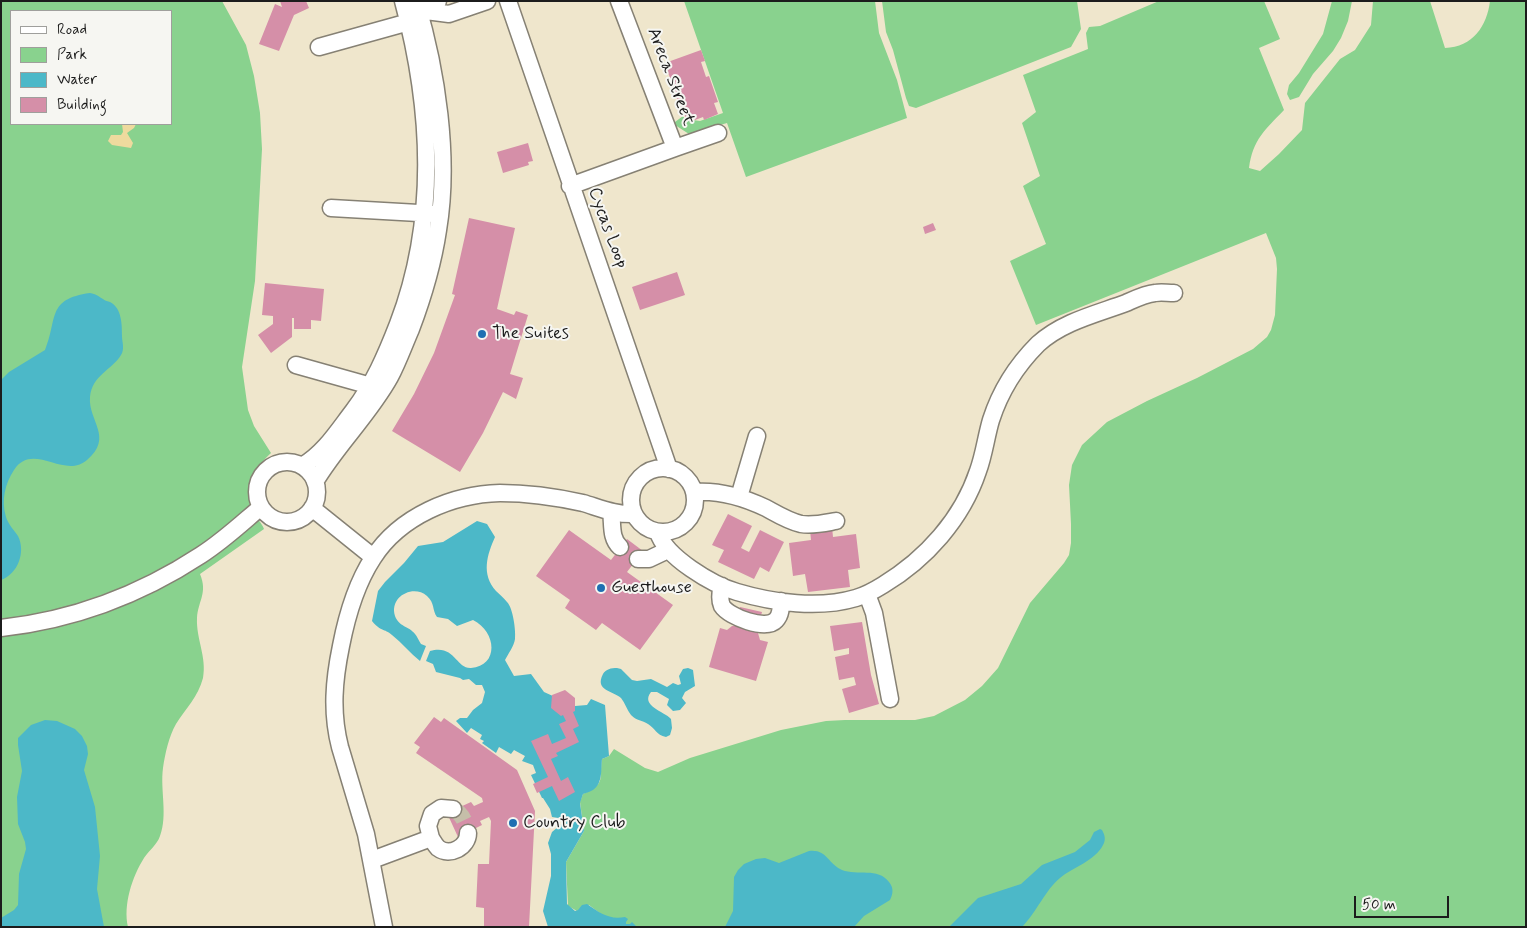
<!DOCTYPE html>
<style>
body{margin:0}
#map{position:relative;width:1527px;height:928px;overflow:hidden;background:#efe6cc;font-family:Mynerve,sans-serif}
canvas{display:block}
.frame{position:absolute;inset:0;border:2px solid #1c1c1c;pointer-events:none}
.legend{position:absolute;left:10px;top:10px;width:162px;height:115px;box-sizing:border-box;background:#f6f6f2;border:1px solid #9f9f9c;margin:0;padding:6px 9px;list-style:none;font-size:15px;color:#1c1c1c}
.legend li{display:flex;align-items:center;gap:10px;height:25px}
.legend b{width:25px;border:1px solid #9f9f9c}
.scale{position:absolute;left:1354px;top:896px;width:95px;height:22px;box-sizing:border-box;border:2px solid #1c1c1c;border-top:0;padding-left:6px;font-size:15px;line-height:18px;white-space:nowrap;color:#1c1c1c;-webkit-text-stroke:4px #f6f6f2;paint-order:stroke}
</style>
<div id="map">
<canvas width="1527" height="928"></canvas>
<div class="frame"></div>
<ul class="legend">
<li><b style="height:6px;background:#fff"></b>Road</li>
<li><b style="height:14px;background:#89d28e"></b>Park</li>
<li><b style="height:14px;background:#4cb8c8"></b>Water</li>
<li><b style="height:14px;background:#d58fa8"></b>Building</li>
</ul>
<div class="scale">50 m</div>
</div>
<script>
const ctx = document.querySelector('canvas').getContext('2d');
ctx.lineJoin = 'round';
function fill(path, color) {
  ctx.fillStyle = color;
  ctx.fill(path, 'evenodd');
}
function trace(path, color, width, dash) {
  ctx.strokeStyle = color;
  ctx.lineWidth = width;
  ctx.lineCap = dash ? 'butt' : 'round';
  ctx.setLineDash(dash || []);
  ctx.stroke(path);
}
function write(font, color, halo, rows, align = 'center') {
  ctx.font = font + ' Mynerve,sans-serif';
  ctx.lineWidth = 4;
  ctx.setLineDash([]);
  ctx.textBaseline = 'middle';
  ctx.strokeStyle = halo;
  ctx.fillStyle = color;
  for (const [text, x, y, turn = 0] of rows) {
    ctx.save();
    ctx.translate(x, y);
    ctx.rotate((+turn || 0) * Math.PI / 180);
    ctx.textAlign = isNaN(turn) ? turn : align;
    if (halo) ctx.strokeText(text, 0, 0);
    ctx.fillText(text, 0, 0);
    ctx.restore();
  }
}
fill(new Path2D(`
 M1 1H222L246 45 254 76 260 113 262 149 255 281 242 367 248 410 254 426 271 453C254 468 242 490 253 512 256 518 262 523 264 529L200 574C208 593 198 601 197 618 196 639 207 657 203 678 198 697 186 708 176 724 169 736 165 754 163 768 160 790 168 815 160 836 157 845 149 850 144 858 132 877 123 905 128 927H1ZM11 11H171V124H11Z
 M684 1H875L879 33 897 80 907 118 746 177 727 123 689 134 675 125V122L683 116 685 119 700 121 723 113Z
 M882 1H1077L1081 29 1071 47 916 108 909 106 906 98 893 50 886 32Z
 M1159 1H1264L1280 39 1259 48 1284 110C1265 130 1253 139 1249 168L1260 171 1279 154 1302 130 1305 103 1340 59 1355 50 1371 25 1373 1H1430L1445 48C1473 47 1487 26 1490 1H1526V927H597L601 914 589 905 577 911 568 906 566 862 584 831 580 802 583 794C606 783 599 781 602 759L609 756 614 749 645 768 658 772 690 758 781 730 826 721 845 720H915L934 716 965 700 982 686 998 668 1030 603 1064 563 1069 555 1071 543V524L1069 485 1072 465 1082 445 1107 422 1147 401 1197 378 1253 349 1267 337 1271 330 1275 315 1277 269 1276 258 1266 233 1036 325 1010 261 1046 244 1023 186 1040 176 1022 123 1036 112 1023 75 1088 49 1086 33 1089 27 1100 26Z
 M1332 1H1352L1348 21 1341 38 1333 51 1313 74 1299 97 1290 100 1287 94 1289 85 1299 73 1323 34Z`), '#89d28e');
fill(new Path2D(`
 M122 124H136L134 128 127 133 133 143 131 148 112 145 108 141 111 135H121L123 132Z`), '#eeda9e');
fill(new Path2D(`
 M90 293C96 294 98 296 103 299 105 301 108 301 110 302 122 308 122 325 122 336 122 342 125 349 121 355 112 370 92 375 90 397 88 421 114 437 87 460 64 480 33 441 14 470 5 484 1 500 6 517 8 524 14 530 18 536 26 552 18 574 1 580V380L9 372 45 350C58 319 46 299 90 293Z
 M477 521 487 524 495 537C487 555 481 574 496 591 500 595 504 598 507 602 513 608 516 630 515 639 514 646 508 654 505 660L514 676 531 674 544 692 575 706 587 705 591 699 605 705 609 756 602 759C601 769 603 786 591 791 589 792 586 793 583 794L580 803 584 831 566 862 567 904 575 911 578 910 582 905 587 904C600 913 609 920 625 917L628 919 626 922V924H630L632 922 637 927H548L543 911 551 876V854L548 843 552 832 565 821V819L552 817 550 809 543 798H542L531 775 536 773 533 765 522 761 525 756 514 750 511 754 499 747 496 753 482 743 484 741 480 739 482 735 471 728 467 733 456 721 460 718H467L473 710 482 703 485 692 482 685H476L469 679 463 680 460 678 436 672 433 664 426 661 430 651C455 644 456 669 471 668 499 666 497 632 473 620L457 626 448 619 437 617C432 610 435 603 427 596 413 584 389 597 395 616 399 627 409 626 415 634 417 636 419 641 421 644L426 646 420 661C410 653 402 643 392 635 384 628 381 632 372 621L378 591 385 582 404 563 418 546 443 542Z
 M617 668 621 669 632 680 637 681 651 679 667 687 673 683 678 685 681 684 679 676 683 669 688 668 693 670 695 686 685 692 682 698 686 703 680 710 673 711 667 705 669 699 657 692H651C640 706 664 711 671 719L672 728 670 735 666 737C656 735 655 728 648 724 642 720 637 721 631 715 627 710 625 703 621 698 614 691 594 691 603 674 606 669 611 668 617 668Z
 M45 720 57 721 75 729 82 736 87 746 88 754 84 770 95 807 100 856 97 889 104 927H1V918L14 910 18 905 19 874 26 849 25 842 18 824 17 797 22 771 18 745V738L31 725Z
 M1100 829 1102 830C1105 835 1106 840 1103 845 1095 861 1073 867 1060 878 1046 889 1036 913 1022 927H949L978 898 1021 884 1042 865 1075 852 1090 840 1094 832Z
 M809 851C827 849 828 864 842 870 857 876 878 867 889 882 894 888 893 894 890 900L864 916 854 927H725L733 911 734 877 738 870 744 864 756 859 765 858 779 863Z`), '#4cb8c8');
fill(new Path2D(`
 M280 1H306L309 8 294 15 279 51 259 44 275 4 282 7Z
 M701 50 705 61 701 62 706 77 709 76 718 102 714 103 718 114 704 120 703 117 695 120 693 116 686 119 682 107 680 108 665 63Z
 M528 143 533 161 528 162 529 165 503 173 497 152Z
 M469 218 515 228 497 309 514 315 516 311 528 315 510 374 523 378 516 399 503 392 483 433 460 472 392 431 414 394 434 353 455 295 452 294Z
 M933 223 936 230 925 234 923 227Z
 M677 272 685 295 640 310 632 287Z
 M265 283 324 289 321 321 311 320V329H294V318H292V337L271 353 258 335 273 324V316L262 315Z
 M728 514 752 526 741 548 749 552 760 530 784 542 769 572 760 567 754 579 718 562 724 550 712 545Z
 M832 527 833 537 856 534 860 568 848 570 850 587 808 592 805 574 793 576 789 543 811 540 810 530Z
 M569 530 611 560 627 539 643 551 627 572 673 605 640 650 602 623 596 630 565 608 570 600 536 576Z
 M740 607 762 612 756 633H758L760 640 768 642 756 681 709 667 720 628 727 630 732 626H735Z
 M862 622 871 675 879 704 849 713 842 689 856 685 854 677 839 680 835 657 849 654V648L834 651 830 626Z
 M565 690 575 698V711L573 712 579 726 573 729 579 742 556 753 558 756 551 759 561 781 568 777 575 792 559 801 552 786 537 793 533 784 548 777 531 741 548 734 552 744 566 738 559 724 566 721 563 715 561 716 551 708 552 695Z
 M434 717 441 722 444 718 517 770 535 811 529 927H484V908L476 907 478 864H489L491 821 489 817 480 821 482 825 458 837 447 813 471 802 474 806 483 802 482 798 416 753 420 747 414 743Z`), '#d58fa8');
trace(new Path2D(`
 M453 809C463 814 466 823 468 833`), '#c5bea9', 16, [16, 8]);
const minor = new Path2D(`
 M508 1 669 469
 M426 11 449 14 487 1
 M319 47 409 22C419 15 429 9 438 1
 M675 148 718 133
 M570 186 675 148 619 1
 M331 208 436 214
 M296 365 378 388
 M257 492a30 30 0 1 1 60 0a30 30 0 1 1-60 0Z
 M302 466C324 453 337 432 353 411 373 385 386 355 398 324 438 219 432 109 403 1
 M631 500a32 32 0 1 1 64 0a32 32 0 1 1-64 0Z
 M315 482C337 445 369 415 390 377 398 362 404 345 411 329 423 297 433 264 438 230 450 158 437 71 416 1
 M694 492C720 490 743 497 766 508 777 514 788 521 801 524 813 526 825 523 836 521
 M739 497 757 436
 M312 508 373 557
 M611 512C613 524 610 538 620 547
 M658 532C665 557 713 585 737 592 774 603 819 609 856 598 866 595 875 590 883 585 926 559 962 519 978 471 984 455 986 437 991 420 1000 392 1017 365 1038 344 1062 322 1096 314 1126 303 1135 299 1145 294 1155 293 1161 292 1167 293 1174 293
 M638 559H649L668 550
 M722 586C720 593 719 599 722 606 729 617 766 631 776 620 781 615 781 607 781 601
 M867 594 874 613 890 699
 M1 628C74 620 140 595 201 555 223 541 242 523 261 507
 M431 838 428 826 432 814 441 808 453 809
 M372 860 431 838C433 841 435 845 438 848 450 857 468 847 468 833
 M384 927 366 834 340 747C331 712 334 680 341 646 347 615 356 584 373 558 400 516 453 494 500 493 528 493 556 497 583 503 600 508 616 515 634 514`);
trace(minor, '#868174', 19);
trace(minor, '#fff', 16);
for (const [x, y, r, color] of [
 [482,334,5,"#1f6fb2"],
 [601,588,5,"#1f6fb2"],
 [513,823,5,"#1f6fb2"]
]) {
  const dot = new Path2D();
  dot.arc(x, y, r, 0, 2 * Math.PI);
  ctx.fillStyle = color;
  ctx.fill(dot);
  trace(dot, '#f6f6f2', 2);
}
write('18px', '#1c1c1c', '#f6f6f2', [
 ["Areca Street",670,77,69],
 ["Cycas Loop",607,228,70]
]);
write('18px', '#1c1c1c', '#f6f6f2', [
 ["The Suites",492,334],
 ["Guesthouse",611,588],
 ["Country Club",523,823]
], 'left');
</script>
